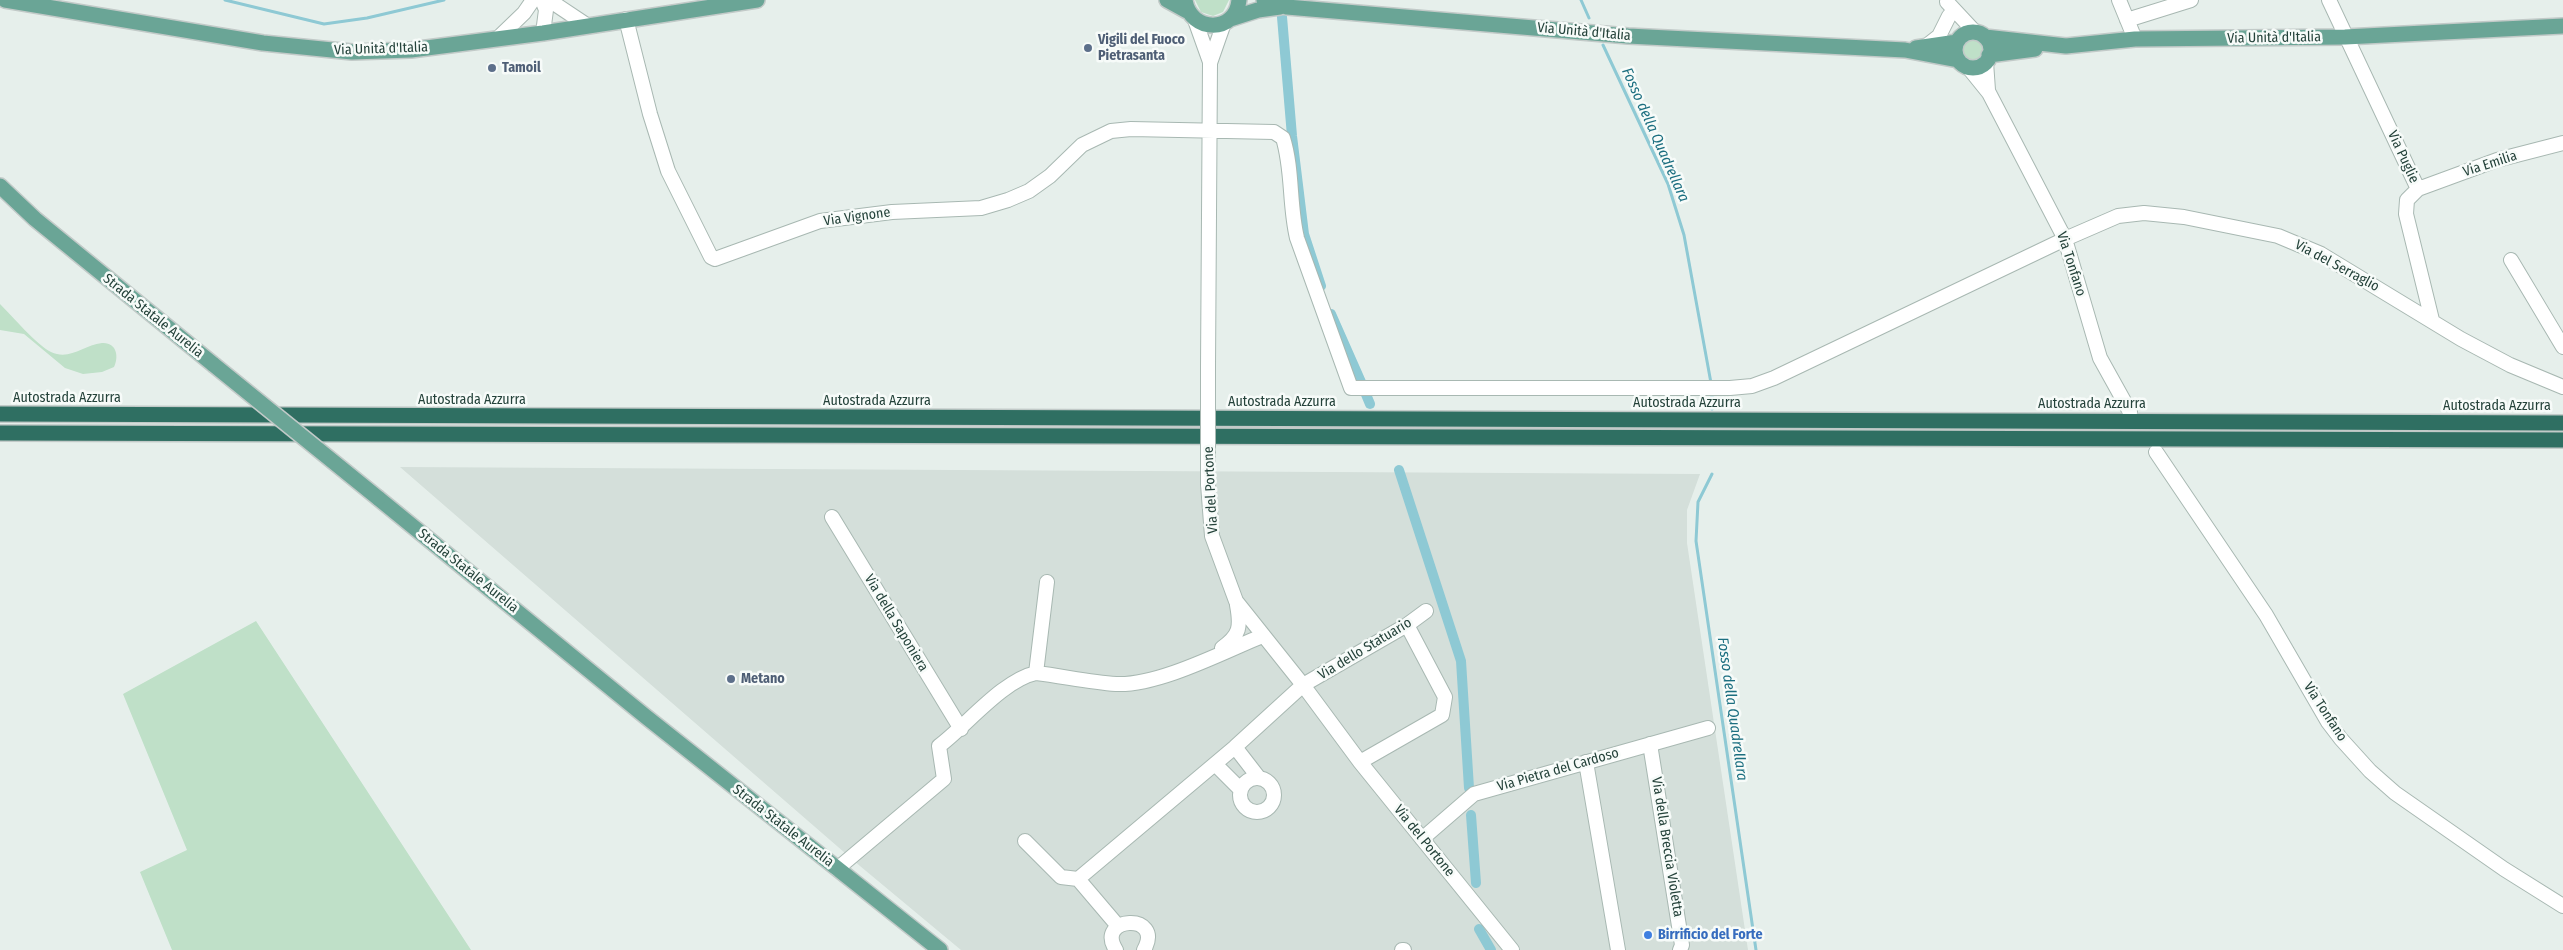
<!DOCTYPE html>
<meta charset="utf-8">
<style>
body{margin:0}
canvas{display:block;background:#e6efeb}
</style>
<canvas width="2563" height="950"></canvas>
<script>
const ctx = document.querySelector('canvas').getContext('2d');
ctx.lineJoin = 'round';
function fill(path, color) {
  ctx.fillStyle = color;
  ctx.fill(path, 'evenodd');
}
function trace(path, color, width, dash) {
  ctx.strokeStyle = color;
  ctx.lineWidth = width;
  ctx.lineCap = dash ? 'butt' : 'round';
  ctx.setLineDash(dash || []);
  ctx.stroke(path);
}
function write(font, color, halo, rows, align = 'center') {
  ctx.font = font + ' "Fira Sans Condensed",sans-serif';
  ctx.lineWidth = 5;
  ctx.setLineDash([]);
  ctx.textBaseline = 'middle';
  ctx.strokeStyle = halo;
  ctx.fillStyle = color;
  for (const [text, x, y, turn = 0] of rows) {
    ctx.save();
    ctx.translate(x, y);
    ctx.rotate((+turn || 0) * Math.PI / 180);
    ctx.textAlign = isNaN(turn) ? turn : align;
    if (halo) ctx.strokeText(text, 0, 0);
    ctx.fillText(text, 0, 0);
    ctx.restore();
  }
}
fill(new Path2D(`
 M400 467 1700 474 1687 510V543L1748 950H961L860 866Z`), '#d4dfda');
fill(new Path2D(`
 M1195 0H1229L1223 12 1213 16 1201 12Z
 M1961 49a11 11 0 1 1 22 0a11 11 0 1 1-22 0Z
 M0 304C12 316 37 345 51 352 70 361 83 345 102 343 117 342 119 357 114 367L102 372 83 374 65 368 24 334 0 330Z
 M256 621 471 950H172L140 872 187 850 123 694Z`), '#bfe0c8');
trace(new Path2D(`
 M225 0 324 24 367 18 444 0
 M1581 0 1589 18
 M1603 45 1668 184 1684 235 1711 383
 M1712 394V409
 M1712 474 1698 502 1696 541 1756 950`), '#8ec9d4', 3);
trace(new Path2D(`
 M1282 17 1292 136 1304 234 1321 286
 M1331 314 1361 382
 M1365 392 1370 404
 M1399 470 1461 661 1469 788
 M1471 815 1476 883
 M1479 929 1491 950`), '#8ec9d4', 10);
const minor = new Path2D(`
 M542 0 546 10 543 33
 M549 0 588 26
 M2119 0 2135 39
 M2329 0 2418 189 2407 200 2406 214 2432 320
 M1947 2 1975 32
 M626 19 650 114 668 171 711 257 715 259 820 221 892 212 981 208 1008 200 1029 191 1050 176 1082 145 1111 131 1131 129 1274 132 1283 138C1293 170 1289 205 1297 238L1351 388H1730L1752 386 1774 378 2065 239 2118 216 2144 213 2184 217 2278 236 2321 254 2461 339 2510 365 2563 387
 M1195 20 1210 62
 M2127 20 2191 0
 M497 39 524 13 533 0
 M1925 47 1939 36 1949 16
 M1986 62 1988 90
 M1968 67 1989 93 2065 239 2100 358 2130 412
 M2418 189 2497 160 2563 143
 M2511 260 2563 347
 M1208 367 1210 63 1224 23
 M2156 452 2266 615 2328 722 2341 739 2370 771 2395 793 2504 869 2563 906
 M1208 484 1212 536 1236 601 1303 685 1360 762 1512 950
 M832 517 961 729
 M1047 582 1036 673C1062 676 1089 682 1116 684 1158 686 1223 652 1262 636
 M1222 648C1240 635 1241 627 1237 605
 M1650 744 1682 945 1680 950
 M1235 747 1259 778
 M1360 762 1442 715 1445 697 1407 625
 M1586 762 1618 950
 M1215 764 1241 790
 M1240 795a17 17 0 1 1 34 0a17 17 0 1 1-34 0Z
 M1422 839 1474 794 1708 728
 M1025 841 1061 877 1078 879 1118 926
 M837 869 944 779 939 746C967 725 1003 680 1036 673
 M1078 879 1235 747 1303 685 1407 625 1426 611
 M1116 950C1094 916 1165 912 1144 950
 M1402 950H1404`);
const major = new Path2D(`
 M5 0 263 43 352 52 411 50 543 33 757 0
 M1167 0 1187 11
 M1185 0C1190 33 1236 34 1239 0
 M1264 0 1287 7 1628 36 1905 50 1958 60
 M1230 19 1258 10 1280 7
 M1955 50a18 18 0 1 1 36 0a18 18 0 1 1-36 0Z
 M1985 37 2066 46 2135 39 2345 37 2563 26
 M1916 48 1957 42
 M1989 55 2035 49
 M0 186 35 219 214 365
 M378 498 645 716 940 950`);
const highway = new Path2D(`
 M0 414 2563 423
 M0 433 2563 440`);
trace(minor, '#a8b8b2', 16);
trace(major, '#c2cac8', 18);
trace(highway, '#c2cac8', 18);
trace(minor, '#fff', 14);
trace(major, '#6aa596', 15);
trace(highway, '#2f6f62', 15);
const minorBridge = new Path2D(`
 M1208 484V367`);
const majorBridge = new Path2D(`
 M214 365 378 498`);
trace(minorBridge, '#a8b8b2', 16, []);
trace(majorBridge, '#c2cac8', 18, []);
trace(minorBridge, '#fff', 14);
trace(majorBridge, '#6aa596', 15);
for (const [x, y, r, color] of [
 [1088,48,5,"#5c6f8a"],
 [492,68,5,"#5c6f8a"],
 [731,679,5,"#5c6f8a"],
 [1648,935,5,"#3f7fe0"]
]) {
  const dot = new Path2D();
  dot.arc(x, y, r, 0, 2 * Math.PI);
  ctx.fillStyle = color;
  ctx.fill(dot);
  trace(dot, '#f7fbf9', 2);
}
write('14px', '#24423a', '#f7fbf9', [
 ["Via Unità d'Italia",1584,32,5],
 ["Via Unità d'Italia",2274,38,-1],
 ["Via Unità d'Italia",381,49,-2],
 ["Via Puglie",2403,157,65],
 ["Via Emilia",2490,164,-18],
 ["Via Vignone",857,217,-8],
 ["Via Tonfano",2071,264,72],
 ["Via del Serraglio",2337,266,28],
 ["Strada Statale Aurelia",153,316,39],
 ["Autostrada Azzurra",67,398],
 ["Autostrada Azzurra",472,400],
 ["Autostrada Azzurra",877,401],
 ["Autostrada Azzurra",1282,402],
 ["Autostrada Azzurra",1687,403],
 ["Autostrada Azzurra",2092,404],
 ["Autostrada Azzurra",2497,406],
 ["Via del Portone",1211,490,-93],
 ["Strada Statale Aurelia",468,571,39],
 ["Via della Saponiera",896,623,59],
 ["Via dello Statuario",1365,649,-31],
 ["Via Tonfano",2325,712,57],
 ["Via Pietra del Cardoso",1558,770,-16],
 ["Strada Statale Aurelia",783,826,38],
 ["Via del Portone",1424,841,51],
 ["Via della Breccia Violetta",1667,847,81]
]);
write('bold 14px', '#4e5e75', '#f7fbf9', [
 ["Vigili del Fuoco",1098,40],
 ["Pietrasanta",1098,56],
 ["Tamoil",502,68],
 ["Metano",741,679]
], 'left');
write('bold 14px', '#366cbe', '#f7fbf9', [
 ["Birrificio del Forte",1658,935]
], 'left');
write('italic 15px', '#1c6f80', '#f7fbf9', [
 ["Fosso della Quadrellara",1655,135,66],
 ["Fosso della Quadrellara",1732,709,82]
]);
</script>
